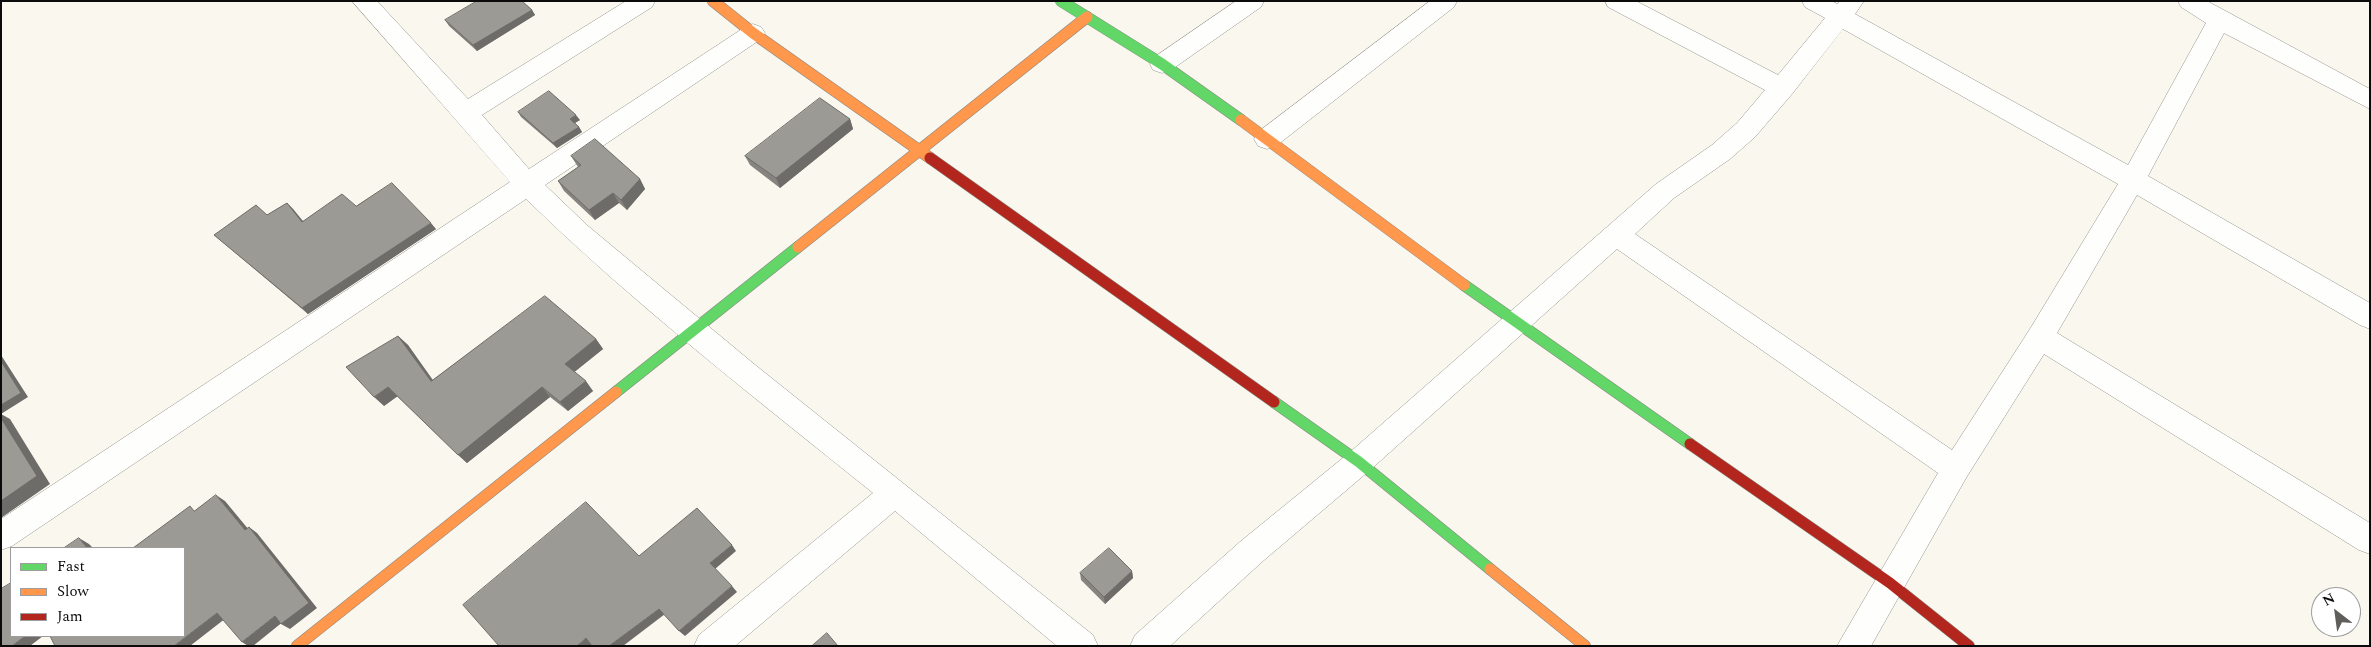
<!DOCTYPE html>
<style>
body{margin:0}
#map{position:relative;width:2371px;height:647px;overflow:hidden;background:#faf8ee;font-family:Spectral,serif}
canvas{display:block}
.frame{position:absolute;inset:0;border:2px solid #0b0b0b;pointer-events:none}
.legend{position:absolute;left:10px;top:547px;width:175px;height:90px;box-sizing:border-box;background:#fff;border:1px solid #9d9d9d;margin:0;padding:6px 9px;list-style:none;font-size:15px;color:#0b0b0b}
.legend li{display:flex;align-items:center;gap:10px;height:25px}
.legend b{width:25px;border:1px solid #9d9d9d}
.north{position:absolute;left:2311px;top:587px;width:50px;height:50px;box-sizing:border-box;background:#fff;border:1px solid #9d9d9d;border-radius:50%;rotate:330deg;font-size:14px;font-weight:700;line-height:20px;text-align:center;color:#0b0b0b}
.north::after{content:'';display:block;margin:auto;width:18px;height:22px;background:#5f5e5a;clip-path:polygon(50% 0,100% 100%,50% 72%,0 100%)}
</style>
<div id="map">
<canvas width="2371" height="647"></canvas>
<div class="frame"></div>
<ul class="legend">
<li><b style="height:6px;background:#63d668"></b>Fast</li>
<li><b style="height:6px;background:#ff974d"></b>Slow</li>
<li><b style="height:6px;background:#b3261e"></b>Jam</li>
</ul>
<div class="north">N</div>
</div>
<script>
const ctx = document.querySelector('canvas').getContext('2d');
ctx.lineJoin = 'round';
function trace(path, color, width, dash) {
  ctx.strokeStyle = color;
  ctx.lineWidth = width;
  ctx.lineCap = dash ? 'butt' : 'round';
  ctx.setLineDash(dash || []);
  ctx.stroke(path);
}
function fill(path, color) {
  ctx.fillStyle = color;
  ctx.fill(path, 'evenodd');
}
const street = new Path2D(`
 M352 1H377L468 99 626 1H655L652 7 482 115 529 169 745 27 753 24 761 27 765 33 761 39 545 185 588 226 754 364 1093 635 1098 646H1057L895 511 735 646H694L699 635 873 493C755 398 634 304 526 199L12 546 1 550V519L510 182Z
 M1236 1H1264L1261 7 1171 70 1162 73 1153 70 1150 64 1153 58Z
 M1430 1H1457L1454 7 1276 146 1267 149 1258 146 1254 139 1258 132Z
 M1605 1H1636L1778 75 1825 18 1805 7 1802 1H1832L1837 4 1840 1H1864L1855 14 2128 165 2206 23 2181 7 2178 1H2207L2370 89V109L2224 33 2148 176 2370 303V329L2360 325 2137 195 2057 333 2370 523V554L2359 550 2044 354 1966 478 1871 646H1837L1938 473 1617 249 1369 471 1263 561 1170 646H1130L1135 635 1241 541 1349 453 1656 184 1712 145 1737 123 1765 90 1608 7ZM1843 29 2118 184 2030 329 1952 450 1635 234 1674 198 1730 159 1755 137 1792 94Z`);
const fast = new Path2D(`
 M1061 1 1162 64 1241 120
 M1464 285 1690 444
 M616 392 798 247
 M1274 402 1359 462 1490 569`);
const slow = new Path2D(`
 M713 1 753 33 930 158
 M1241 120 1464 285
 M798 247 1087 17
 M1490 569 1585 646
 M297 646 616 392`);
const jam = new Path2D(`
 M930 158 1274 402
 M1690 444 1890 583 1969 646`);
trace(street, '#93928d', 1);
trace(fast, '#898884', 12);
trace(slow, '#898884', 12);
trace(jam, '#898884', 12);
fill(street, '#fefefc');
trace(fast, '#63d668', 11);
trace(slow, '#ff974d', 11);
trace(jam, '#b3261e', 11);
fill(new Path2D(`
 M532 10 535 15 477 51 449 26 445 20Z
 M518 112 580 120 575 123 579 127 582 132 557 148 521 117Z
 M850 119 853 129 780 188 750 165 745 156Z
 M571 156 640 179 645 189 627 210 619 203 595 220 564 191 558 181 578 167Z
 M287 203 293 209 303 221 356 206 436 229 308 314 214 235 267 215Z
 M398 336 408 345 433 380 596 339 603 349 574 372 593 391 568 411 550 397 467 463 397 396 384 406Z
 M1132 571 1133 578 1105 604 1081 580 1080 573Z`), '#868480');
fill(new Path2D(`
 M532 10 535 15 477 51 473 45Z
 M576 115 580 120 573 124 570 119Z
 M850 119 853 129 780 188 776 178Z
 M579 127 582 132 557 148 553 143Z
 M640 179 645 189 627 210 621 200Z
 M613 193 619 203 595 220 589 210Z
 M287 203 293 209 308 228 302 222Z
 M431 223 436 229 308 314 302 308Z
 M398 336 408 345 440 391 431 381Z
 M596 339 603 349 572 374 565 364Z
 M1 355 28 397 1 414Z
 M586 381 593 391 568 411 560 402Z
 M388 387 398 396 384 406 374 397Z
 M542 387 550 397 467 463 458 455Z
 M1 414 10 419 50 484 1 518Z
 M216 495 225 501 254 536 245 530Z
 M249 527 257 533 317 608 290 629 281 624Z
 M79 538 89 544 93 548H87Z
 M732 545 736 551 715 569 710 563Z
 M1132 571 1133 578 1105 604 1104 597Z
 M732 586 737 592 685 636 679 631Z
 M659 609 665 614 623 646H609Z
 M217 613 226 618 190 646H174Z
 M275 616 284 621 253 646H248L242 642Z
 M25 636H43L30 646H12Z
 M586 638 593 644 591 646H577Z`), '#6d6c68');
const building = new Path2D(`
 M477 1H522L532 10 473 45 445 20Z
 M549 91 576 115 570 119 579 127 553 143 518 112Z
 M820 98 850 119 776 178 745 156Z
 M595 139 640 179 621 200 613 193 589 210 558 181 581 165 571 156Z
 M392 183 431 223 302 308 214 235 256 205 267 215 287 203 302 222 342 194 356 206Z
 M545 296 596 339 565 364 586 381 560 402 542 387 458 455 388 387 374 397 346 367 398 336 431 381Z
 M1 361 21 393 1 405Z
 M1 418 37 476 1 501Z
 M216 495 245 530 249 527 309 603 281 624 275 616 242 642 217 613 174 646H55L50 636H184V548H133L190 506 194 511Z
 M586 502 639 556 697 508 732 545 710 563 732 586 679 631 659 609 609 646H592L586 638 577 646H499L463 605Z
 M79 538 87 548H64Z
 M1109 548 1132 571 1104 597 1080 573Z
 M11 583V636H25L12 646H1V589Z
 M827 633 838 646H812Z`);
fill(building, '#9c9a95');
trace(building, '#6d6c68', 1);
</script>
